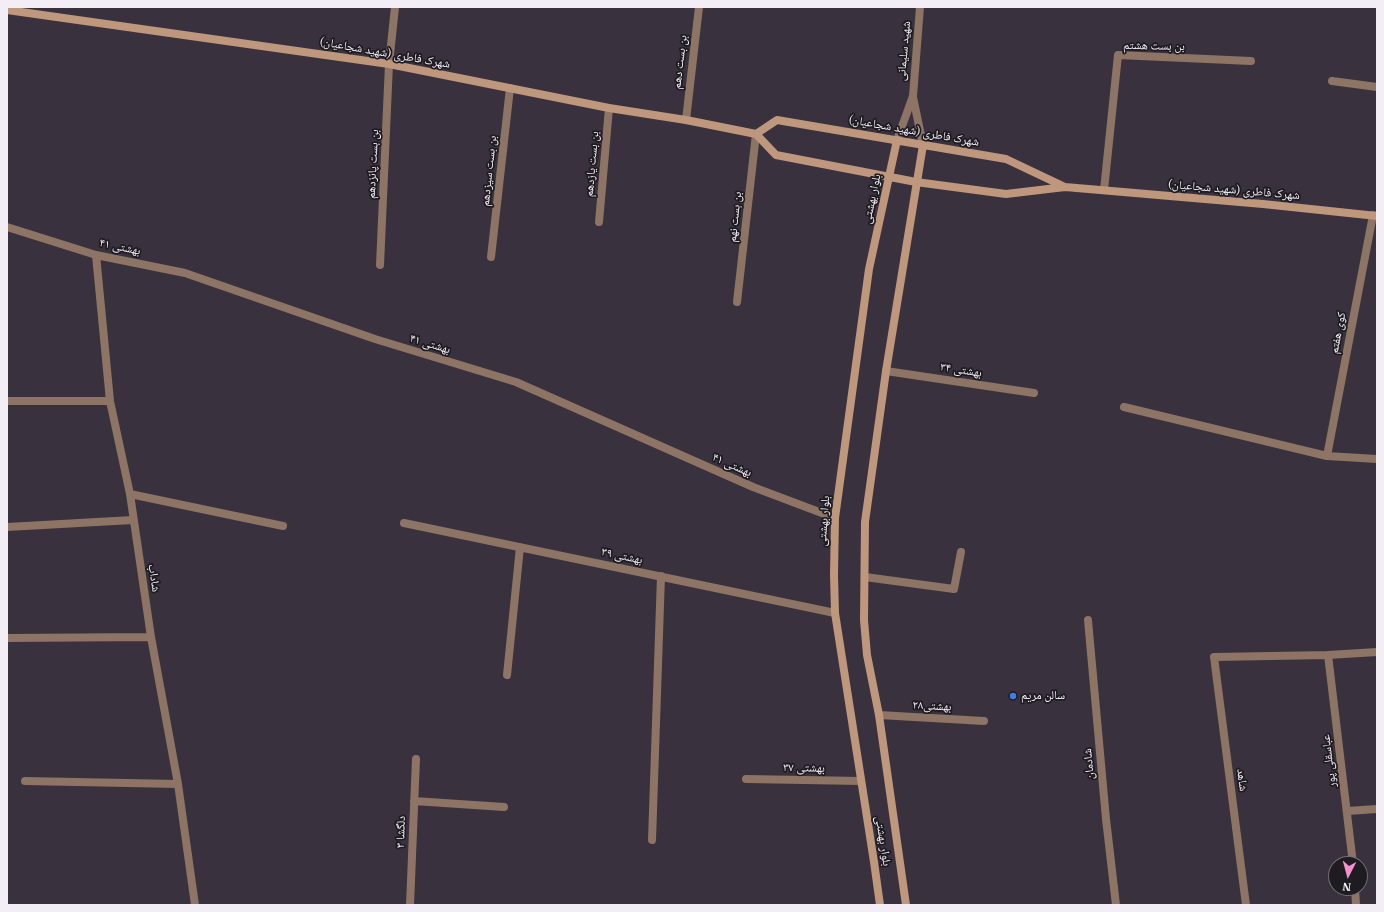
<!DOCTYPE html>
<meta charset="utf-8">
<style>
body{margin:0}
#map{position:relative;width:1384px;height:912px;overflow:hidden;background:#39313e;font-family:"IBM Plex Serif",serif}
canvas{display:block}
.frame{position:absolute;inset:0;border:8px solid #f3eef6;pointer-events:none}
.north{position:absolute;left:1328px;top:856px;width:40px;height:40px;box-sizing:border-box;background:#1e1b21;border:1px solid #736f76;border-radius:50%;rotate:186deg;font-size:11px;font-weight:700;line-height:16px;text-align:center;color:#f3eef6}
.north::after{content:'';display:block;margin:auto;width:14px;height:18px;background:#f690cf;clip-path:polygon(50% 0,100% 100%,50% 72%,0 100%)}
</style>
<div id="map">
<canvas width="1384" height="912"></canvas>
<div class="frame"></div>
<div class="north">N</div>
</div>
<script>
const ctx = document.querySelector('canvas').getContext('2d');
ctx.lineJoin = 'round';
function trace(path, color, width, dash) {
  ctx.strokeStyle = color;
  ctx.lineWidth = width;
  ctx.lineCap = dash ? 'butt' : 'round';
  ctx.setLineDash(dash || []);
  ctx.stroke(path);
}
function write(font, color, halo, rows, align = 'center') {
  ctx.font = font + ' "IBM Plex Serif","Noto Naskh Arabic",serif';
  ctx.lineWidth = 3.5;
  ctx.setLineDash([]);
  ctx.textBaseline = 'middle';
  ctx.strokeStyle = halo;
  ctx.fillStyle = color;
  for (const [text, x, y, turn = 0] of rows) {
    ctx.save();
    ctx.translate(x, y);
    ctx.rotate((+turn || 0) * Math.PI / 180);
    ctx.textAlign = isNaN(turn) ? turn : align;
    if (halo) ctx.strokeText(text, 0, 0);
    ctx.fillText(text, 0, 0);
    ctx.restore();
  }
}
trace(new Path2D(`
 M1332 81 1377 87
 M913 97 923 145
 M686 120 699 7
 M897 140 913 96 920 7
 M1104 190 1118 55 1251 61
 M599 222 609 108
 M7 227 96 255 185 273 375 339 516 382 753 487 835 518
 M96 255 110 401 130 494 151 637 178 784 195 905
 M491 257 510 88
 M380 265 389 64 395 7
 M737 302 756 134
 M886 371 1034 393
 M7 401H110
 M1124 407 1327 456 1377 459
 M1327 456 1373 215
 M130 494 283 526
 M404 523 835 613
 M7 527 133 520
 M865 577 954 589 961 552
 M1088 620 1106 819 1116 905
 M7 638 151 637
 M1328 655 1353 864
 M507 675 520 547
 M879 715 984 721
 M746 779 861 781
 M25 781 178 784
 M414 801 504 807
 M1347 811 1377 809
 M652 840 661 576
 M1355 888 1356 905
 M410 905 416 759
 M1246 905 1214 657 1328 655 1377 652`), '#8d7464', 8);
trace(new Path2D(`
 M7 10 389 64 609 108 686 120 756 134 776 155 916 182 1006 194 1065 187 1263 204 1377 216
 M756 134 777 120 1006 159 1065 187
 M880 905 874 862 835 613 834 575 835 518 869 269 897 140
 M906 905 879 715 867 655 864 620 865 522 886 371 923 145`), '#be977d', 8);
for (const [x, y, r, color] of [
 [1013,696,4,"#3f7fe0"]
]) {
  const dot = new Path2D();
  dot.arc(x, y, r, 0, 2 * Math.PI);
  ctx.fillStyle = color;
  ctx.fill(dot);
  trace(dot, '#1e1b21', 1.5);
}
write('12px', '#f3eef6', '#1e1b21', [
 ["بن بست هشتم",1154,46,1],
 ["شهید سلیمانی",904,51,-85],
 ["شهرک فاطری (شهید شجاعیان)",385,53,10],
 ["بن بست دهم",680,62,-83],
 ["شهرک فاطری (شهید شجاعیان)",914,131,10],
 ["بن بست پانزدهم",373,164,-87],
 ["بن بست یازدهم",592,164,-85],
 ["بن بست سیزدهم",489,171,-84],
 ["شهرک فاطری (شهید شجاعیان)",1234,190,5],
 ["بلوار بهشتی",872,199,-78],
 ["بن بست نهم",735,217,-84],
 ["بهشتی ۴۱",120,247,12],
 ["کوی هفتم",1338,333,-79],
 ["بهشتی ۴۱",430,344,17],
 ["بهشتی ۳۴",961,370,9],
 ["بهشتی ۴۱",732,465,24],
 ["بلوار بهشتی",824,521,-86],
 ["بهشتی ۳۹",622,556,12],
 ["شاداب",154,578,82],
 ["بهشتی۲۸",932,706,3],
 ["عباسقلی پور",1329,761,-97],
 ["شادمان",1089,764,-95],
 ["بهشتی ٣٧",804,768,1],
 ["شاهد",1242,780,83],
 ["دلگشا ۳",401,832,-88],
 ["بلوار بهشتی",883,841,81]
]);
write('12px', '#f3eef6', '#1e1b21', [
 ["سالن مریم",1021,696]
], 'left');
</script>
